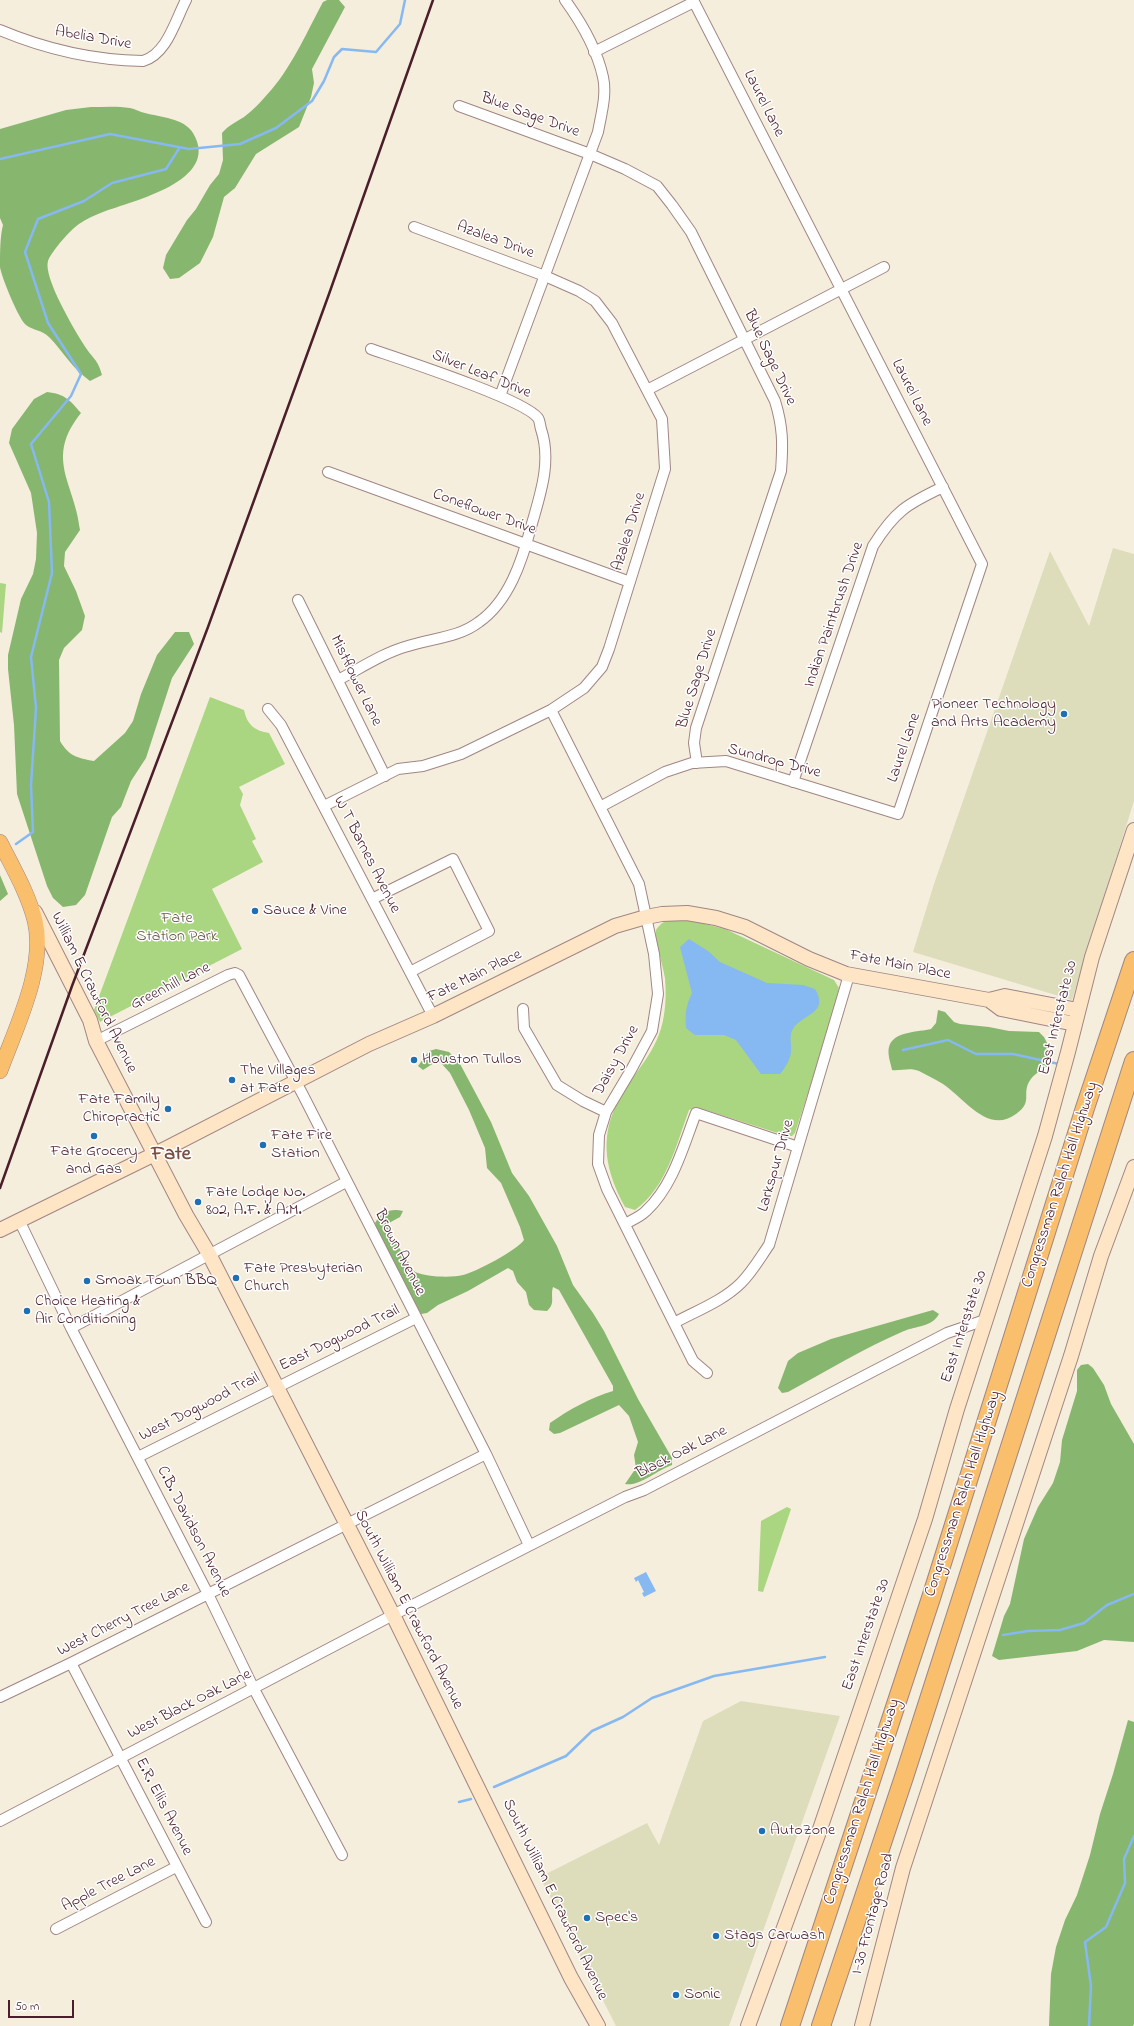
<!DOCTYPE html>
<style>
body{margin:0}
#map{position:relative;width:1134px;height:2026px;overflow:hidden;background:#f6eedd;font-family:"Indie Flower",sans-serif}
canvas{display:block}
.scale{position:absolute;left:8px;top:2000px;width:66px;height:18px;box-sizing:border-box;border:2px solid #4a1f2b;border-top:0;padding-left:5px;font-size:12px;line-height:14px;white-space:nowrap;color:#4a1f2b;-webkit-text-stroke:3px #fff;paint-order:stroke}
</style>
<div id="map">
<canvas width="1134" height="2026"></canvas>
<div class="scale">50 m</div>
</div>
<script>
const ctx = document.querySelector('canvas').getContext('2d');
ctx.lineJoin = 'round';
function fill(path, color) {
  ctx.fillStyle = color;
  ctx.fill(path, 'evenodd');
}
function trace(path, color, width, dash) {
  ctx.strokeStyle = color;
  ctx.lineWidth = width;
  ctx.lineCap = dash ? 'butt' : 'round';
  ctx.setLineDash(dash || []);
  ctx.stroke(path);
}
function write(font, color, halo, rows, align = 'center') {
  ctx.font = font + ' "Indie Flower",sans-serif';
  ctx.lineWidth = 3;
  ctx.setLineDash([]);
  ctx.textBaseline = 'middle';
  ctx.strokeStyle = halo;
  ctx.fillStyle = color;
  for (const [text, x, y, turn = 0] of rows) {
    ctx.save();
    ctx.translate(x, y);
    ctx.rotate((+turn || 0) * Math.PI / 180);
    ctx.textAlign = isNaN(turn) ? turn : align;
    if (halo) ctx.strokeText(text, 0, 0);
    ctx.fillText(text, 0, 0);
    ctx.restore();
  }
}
fill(new Path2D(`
 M1113 548 1134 554V801L1072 1000 913 952 934 884 1050 551 1089 626Z
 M741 1701 840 1716 729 2026H616L540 1877 647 1823 659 1845 703 1721Z`), '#ddddbc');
fill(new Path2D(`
 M0 583 6 584 2 633 0 632Z
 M210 697 244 710C247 725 255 731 269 733L285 764 239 787 243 794 240 805 256 839 252 841 263 862 212 889 242 949 100 1022 94 1010Z
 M667 921H693L725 929 834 980 839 988 828 1032 795 1133 792 1136H787L696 1107 689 1110C676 1145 667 1187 635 1210L625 1207C606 1172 599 1140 617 1103 634 1070 658 1054 664 1015 666 1003 666 990 665 978 664 970 654 936 656 930 657 928 660 925 662 923Z
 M787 1507 791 1509 763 1592 758 1591 761 1521Z`), '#aad581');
fill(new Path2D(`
 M327 0H339L345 7 312 69 314 83 311 97 299 127 256 154 235 188 224 197 213 237 200 263 179 278 170 279 163 268 166 255 187 220 196 209 210 185 219 174 223 160 222 133C229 125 236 122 244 117 255 109 264 98 272 89 292 66 309 28 323 2Z
 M91 107C104 107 118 106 130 108 135 109 140 112 145 113 160 117 184 118 193 133 222 181 132 201 103 212 95 215 86 219 79 224 71 229 51 252 48 261 43 277 74 329 84 345 92 358 98 359 102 375L90 381C72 368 64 353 50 338 41 329 34 331 26 325 19 320 1 276 0 267 0 254 0 236 3 225L0 218V129L66 110Z
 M47 392C65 394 70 400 81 413 44 459 75 483 80 530L65 552 64 566 76 591 85 616 82 630 64 648 59 660 60 741C69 756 77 758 94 761L125 733 133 721 141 694 157 655 175 632H189L194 644 172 678 146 758 131 781 121 807 112 817 85 895 76 905 63 907 53 898 47 886 17 794 14 725 8 669V655L21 599 33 574 36 559 37 533 31 493 9 443 12 429 34 399Z
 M0 875 8 894 0 901Z
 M938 1010 945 1012 954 1022 960 1024 989 1027 1009 1031 1039 1032 1044 1037 1047 1043 1050 1065C1043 1069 1033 1074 1029 1082 1022 1095 1033 1102 1016 1114 988 1135 964 1098 943 1084 936 1080 927 1075 919 1071 910 1067 901 1071 892 1070 891 1064 887 1054 889 1047 893 1031 919 1032 931 1029L936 1023Z
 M436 1049 449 1052 459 1062 491 1122 512 1173 529 1196 557 1246 573 1285 593 1313 604 1331 638 1399 672 1458V1465C657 1470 639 1487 625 1484L636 1468 634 1455 638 1442 629 1416 619 1405 560 1433 554 1434 549 1430 550 1423C570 1409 590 1398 613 1391V1386L559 1290 553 1287C550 1297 556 1303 547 1311L534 1310 529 1305 526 1292 517 1282 513 1271 508 1268 468 1291 438 1305 427 1313 421 1314 377 1230 375 1223C381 1212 391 1208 403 1211L400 1217 389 1223 392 1237 415 1272C426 1277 451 1278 463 1275 476 1272 517 1250 524 1240L520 1227 501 1183 487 1168 485 1148 469 1110 450 1073 441 1063H434L423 1070 418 1066 429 1051Z
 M933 1310 939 1314C932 1327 916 1326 904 1331 864 1348 827 1371 788 1392L782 1393 778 1388 788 1361 798 1353 831 1339Z
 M1088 1364 1093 1368 1104 1385 1111 1404 1134 1444V1642L1104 1640 1077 1651 999 1660 992 1656 1004 1616 1010 1604 1024 1539 1038 1507 1053 1483 1060 1462 1062 1440 1077 1391V1370L1081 1365Z
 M1128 1720 1134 1722V2024L1133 2026H1049L1051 1974 1056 1947 1065 1920 1077 1895 1090 1855 1100 1814 1113 1774Z`), '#87b66f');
fill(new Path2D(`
 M689 939 708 951 720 962 767 983 803 985 815 989C829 1012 805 1014 794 1027 788 1035 792 1043 791 1052 790 1060 785 1068 780 1074H761L736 1040 724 1035H695L686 1028C685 1014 686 1005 692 993L680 947Z
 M646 1572 656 1591 644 1597 642 1593 644 1592 638 1580 636 1582 634 1578Z`), '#86b8f2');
trace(new Path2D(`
 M0 159 110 134 189 149 240 144 276 128 312 101 324 81 334 57 342 49 376 52 400 24 405 0
 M16 844 33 832 31 785 36 708 31 657 52 573 49 502 31 444 71 396 81 374 48 323 25 252 38 219 84 201 112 183 166 169 180 147
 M903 1050 948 1040 976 1054H1013L1059 1064
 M1003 1635 1028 1631 1060 1630 1084 1623 1107 1605 1134 1594
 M494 1787 566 1756 592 1731 623 1717 652 1698 714 1676 825 1657
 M459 1802 471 1799
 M1089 2026 1091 1986 1085 1942 1106 1927 1125 1883 1124 1859 1134 1836`), '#86b8f2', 2.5);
const street = new Path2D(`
 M0 30C45 49 93 60 143 61 167 54 175 21 186 0
 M594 52 694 2
 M459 106 590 154 625 169 657 186 672 205 691 232 775 401C783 427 783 444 781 471L696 728 694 743 697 763
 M647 390 884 267
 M500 396 598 132C601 115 607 95 603 77 597 50 581 22 565 0
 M328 472 630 582
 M298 600 385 776
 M338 680C361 668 383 653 408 646 432 638 458 638 479 622 509 601 522 561 531 527 540 495 552 462 541 429 540 426 540 421 538 418 524 399 400 359 371 349
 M268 709 281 725 433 1016
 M551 710 639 884 654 954 658 994 652 1031 631 1070 606 1112 599 1135 598 1164 607 1189 693 1361 707 1373
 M793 782 873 546C895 511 907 504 943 487
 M324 806 398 769 423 766 461 754 551 710 584 688 602 667 609 649 665 469 662 419 612 323 595 301 579 291 545 276 414 227
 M600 807 665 772 692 763 726 761 898 814 982 564 693 0
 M372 899 453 859 489 931 410 972
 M523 1009 524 1028 557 1085 583 1101 606 1112
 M96 1041 228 975 235 973 239 975 303 1095 486 1454 529 1545
 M19 1220 71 1328 208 1594 254 1689 342 1855
 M625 1224C632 1220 640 1217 646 1211 673 1186 683 1147 696 1113L798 1147
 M674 1323C696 1311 723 1301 741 1283 752 1272 760 1258 769 1245L849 975
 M71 1328 346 1182
 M138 1457 416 1318
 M71 1663 206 1922
 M0 1697 71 1663 486 1454
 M0 1821 393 1615 625 1497 644 1490 947 1333 985 1320
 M56 1929 176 1867`);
const secondary = new Path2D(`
 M35 912 90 1020 96 1041 186 1215 209 1254 393 1615 571 1978 598 2026
 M989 1000 1001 1009 1075 1024
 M0 1230 167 1148 369 1044 433 1016 615 926 646 917 662 914 687 913 716 918 745 927 809 959 846 974 989 1000 1005 996 1078 1010
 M748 2026 819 1832 925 1519 957 1409 1045 1136 1068 1052 1092 957 1134 830
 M862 2026 903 1868 1071 1356 1101 1256 1134 1167`);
const primary = new Path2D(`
 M0 842C13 868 28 893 35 921 46 968 16 1027 0 1071`);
const highway = new Path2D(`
 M790 2026 931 1598 1085 1108 1134 961
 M821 2026 904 1777 1134 1061`);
trace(street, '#a08684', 12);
trace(secondary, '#a08684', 16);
trace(primary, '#a08684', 16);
trace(highway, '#a08684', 20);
trace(street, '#fff', 10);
trace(secondary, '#fde5c5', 14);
trace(primary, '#f9bf6d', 15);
trace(highway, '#f9bf6d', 18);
trace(new Path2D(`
 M0 1188 72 986 208 627 329 294 433 0`), '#4a1f2b', 2.5);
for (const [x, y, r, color] of [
 [1064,714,4,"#1f6fb2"],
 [255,911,4,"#1f6fb2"],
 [414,1060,4,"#1f6fb2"],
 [232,1080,4,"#1f6fb2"],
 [168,1109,4,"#1f6fb2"],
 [94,1136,4,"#1f6fb2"],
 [263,1145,4,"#1f6fb2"],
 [198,1202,4,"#1f6fb2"],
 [236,1278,4,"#1f6fb2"],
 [87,1281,4,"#1f6fb2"],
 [27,1311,4,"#1f6fb2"],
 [762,1831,4,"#1f6fb2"],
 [587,1918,4,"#1f6fb2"],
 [716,1936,4,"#1f6fb2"],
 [676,1995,4,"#1f6fb2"]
]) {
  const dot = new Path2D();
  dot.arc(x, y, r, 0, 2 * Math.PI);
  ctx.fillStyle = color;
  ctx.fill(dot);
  trace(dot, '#fff', 1.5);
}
write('16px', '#4a1f2b', '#fff', [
 ["Abelia Drive",93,39,10],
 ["Laurel Lane",763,104,63],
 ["Blue Sage Drive",530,116,20],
 ["Azalea Drive",495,241,20],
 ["Blue Sage Drive",769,358,65],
 ["Silver Leaf Drive",481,375,22],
 ["Laurel Lane",911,393,63],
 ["Coneflower Drive",484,513,20],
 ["Azalea Drive",630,532,-73],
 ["Indian Paintbrush Drive",835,615,-71],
 ["Blue Sage Drive",698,679,-73],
 ["Mistflower Lane",355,681,64],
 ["Laurel Lane",905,748,-71],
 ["Sundrop Drive",774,762,15],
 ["W T Barnes Avenue",366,855,63],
 ["Fate Main Place",900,966,11],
 ["Fate Main Place",475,977,-26],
 ["Greenhill Lane",171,987,-27],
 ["William E Crawford Avenue",93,993,64],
 ["East Interstate 30",1059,1018,-76],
 ["Daisy Drive",617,1061,-61],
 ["Larkspur Drive",777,1166,-74],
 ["Congressman Ralph Hall Highway",1061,1185,-72],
 ["Brown Avenue",399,1253,63],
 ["East Interstate 30",965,1327,-72],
 ["East Dogwood Trail",340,1339,-26],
 ["West Dogwood Trail",200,1408,-27],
 ["Black Oak Lane",682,1453,-27],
 ["Congressman Ralph Hall Highway",964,1494,-72],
 ["C.B. Davidson Avenue",193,1532,63],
 ["South William E Crawford Avenue",408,1610,63],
 ["West Cherry Tree Lane",124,1620,-27],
 ["East Interstate 30",867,1635,-71],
 ["West Black Oak Lane",190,1705,-27],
 ["Congressman Ralph Hall Highway",863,1802,-72],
 ["E.R. Ellis Avenue",163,1807,63],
 ["Apple Tree Lane",109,1885,-27],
 ["South William E Crawford Avenue",554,1900,64],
 ["I-30 Frontage Road",874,1914,-75]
]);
write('16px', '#4a1f2b', '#fff', [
 ["Pioneer Technology",1056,705,"right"],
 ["and Arts Academy",1056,723,"right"],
 ["Sauce & Vine",263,911],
 ["Houston Tullos",422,1060],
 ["The Villages",240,1071],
 ["at Fate",240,1089],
 ["Fate Family",160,1100,"right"],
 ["Chiropractic",160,1118,"right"],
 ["Fate Fire",271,1136],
 ["Station",271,1154],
 ["Fate Grocery",94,1152,"center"],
 ["and Gas",94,1170,"center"],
 ["Fate Lodge No.",206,1193],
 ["802, A.F. & A.M.",206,1211],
 ["Fate Presbyterian",244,1269],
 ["Church",244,1287],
 ["Smoak Town BBQ",95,1281],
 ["Choice Heating &",35,1302],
 ["Air Conditioning",35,1320],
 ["AutoZone",770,1831],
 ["Spec's",595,1918],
 ["Stags Carwash",724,1936],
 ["Sonic",684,1995]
], 'left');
write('16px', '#675645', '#fff', [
 ["Fate",177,919],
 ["Station Park",177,937]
]);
write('bold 20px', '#7b4e41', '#fff', [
 ["Fate",171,1156]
]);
</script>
